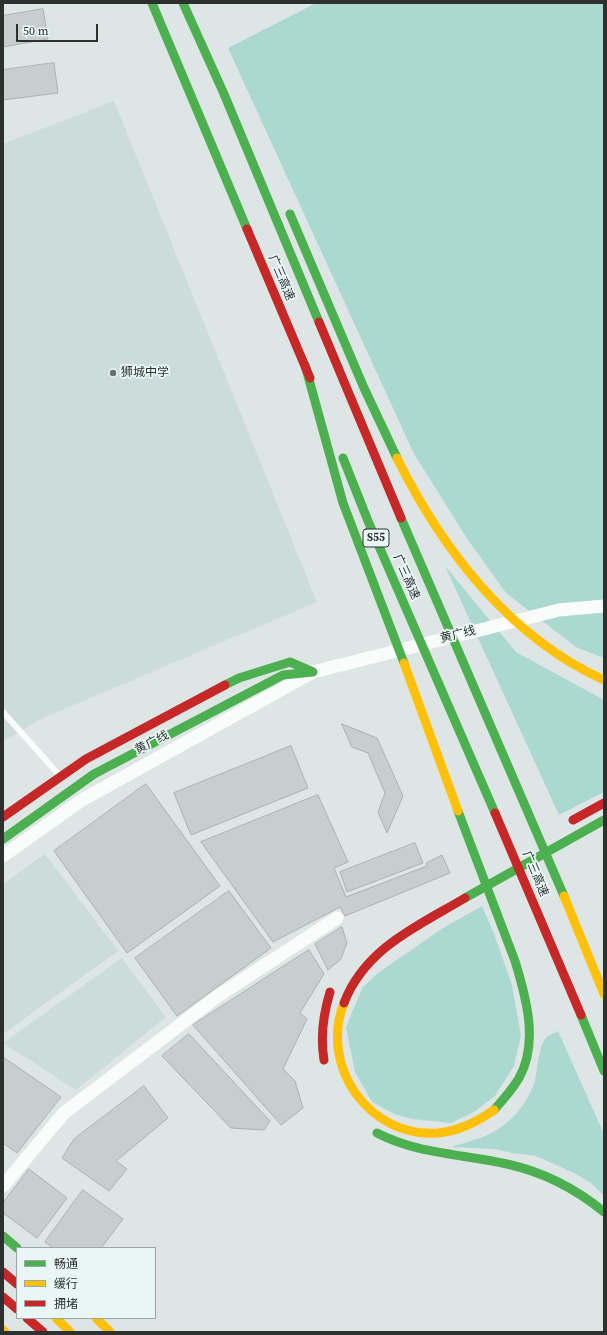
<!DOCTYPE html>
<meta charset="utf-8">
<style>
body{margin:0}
#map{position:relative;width:607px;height:1335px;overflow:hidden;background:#dee6e5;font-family:"Source Serif 4","Noto Sans SC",serif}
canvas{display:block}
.frame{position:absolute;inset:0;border:4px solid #2c3130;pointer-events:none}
.legend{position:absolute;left:16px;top:1247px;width:140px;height:72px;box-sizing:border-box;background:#e9f7f4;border:1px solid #9da8a6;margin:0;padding:5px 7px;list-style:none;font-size:12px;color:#2c3130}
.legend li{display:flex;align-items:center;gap:8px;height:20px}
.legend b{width:20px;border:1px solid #9da8a6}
.scale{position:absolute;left:16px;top:24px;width:82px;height:18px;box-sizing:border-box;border:2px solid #2c3130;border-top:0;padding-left:5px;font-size:12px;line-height:14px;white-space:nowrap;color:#2c3130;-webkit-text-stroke:3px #e9f7f4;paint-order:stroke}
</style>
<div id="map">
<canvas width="607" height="1335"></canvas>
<div class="frame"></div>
<ul class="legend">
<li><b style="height:5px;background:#4caf50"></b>畅通</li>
<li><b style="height:5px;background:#ffc107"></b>缓行</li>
<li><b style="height:5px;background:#c62828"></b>拥堵</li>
</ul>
<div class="scale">50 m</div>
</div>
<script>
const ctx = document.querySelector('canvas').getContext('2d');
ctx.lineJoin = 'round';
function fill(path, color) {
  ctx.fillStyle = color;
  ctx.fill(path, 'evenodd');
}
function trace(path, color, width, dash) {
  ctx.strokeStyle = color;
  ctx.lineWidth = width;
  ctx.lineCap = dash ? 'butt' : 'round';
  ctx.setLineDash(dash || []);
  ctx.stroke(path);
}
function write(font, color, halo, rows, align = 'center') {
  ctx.font = font + ' "Source Serif 4","Noto Sans SC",serif';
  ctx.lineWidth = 3.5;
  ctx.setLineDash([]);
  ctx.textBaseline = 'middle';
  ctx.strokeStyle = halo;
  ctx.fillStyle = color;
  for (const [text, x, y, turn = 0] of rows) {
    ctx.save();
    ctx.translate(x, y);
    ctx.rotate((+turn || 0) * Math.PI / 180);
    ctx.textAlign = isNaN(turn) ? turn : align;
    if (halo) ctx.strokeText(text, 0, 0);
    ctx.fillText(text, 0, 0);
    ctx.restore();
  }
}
fill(new Path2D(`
 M114 101 317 602 43 718 3 741V144Z
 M45 854 118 951 3 1034V884Z
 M122 958 166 1017 76 1090 3 1043Z`), '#cbdcd9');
fill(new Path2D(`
 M316 3H604V658L576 647 506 593 468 540 414 454 228 48Z
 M445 566 516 652 604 700V792L559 815Z
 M482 906 494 934 512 985 521 1036 514 1066 495 1096 474 1112 451 1123 412 1119 394 1114 372 1102 355 1072 346 1028 352 1012 363 987 378 973 443 928Z
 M558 1031 604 1134V1196L591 1183 574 1173 536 1156 513 1153 494 1149 452 1147C475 1139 491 1137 510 1120 520 1111 531 1094 535 1081 537 1071 539 1047 545 1039 547 1036 554 1033 558 1031Z`), '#abd9d2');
const building = new Path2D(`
 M43 9 48 39 3 47V16Z
 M54 63 58 93 3 100V70Z
 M342 724 377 738 403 796 387 833 378 812 385 793 368 753 352 747Z
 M291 746 308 788 191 835 174 793Z
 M146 784 220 886 127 953 54 851Z
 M318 795 348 862 334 868 346 897 427 866 426 863 442 855 450 873 345 916 340 907 273 942 201 842Z
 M415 843 423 863 347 892 340 872Z
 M229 891 271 948 177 1016 135 958Z
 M342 927 347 943 341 959 328 970 315 944Z
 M309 950 324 974 300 1013 307 1019 283 1069 295 1081 303 1108 281 1125 193 1025Z
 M189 1034 270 1121 264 1130 231 1128 162 1056Z
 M3 1057 61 1097 17 1153 3 1143Z
 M144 1086 168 1118 116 1161 127 1169 109 1191 62 1158 74 1139Z
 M29 1169 67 1198 37 1238 3 1213V1203Z
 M83 1190 123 1219 101 1248H53L45 1242Z`);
fill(building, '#c8cecd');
trace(building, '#aab1b0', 1);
trace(new Path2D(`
 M3 712 59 775`), '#fafbfb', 6);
trace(new Path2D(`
 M3 856 82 800 313 672 559 610 604 606
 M3 1186 64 1113 218 996 337 918`), '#fafbfb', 13);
trace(new Path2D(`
 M152 3 247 229
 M183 3 224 94 319 322
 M290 214 364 388 397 458
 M305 365 343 503 404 663
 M343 458 368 521 495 813
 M401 518 564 896
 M458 811 515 961C526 997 539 1043 519 1078 512 1090 503 1100 494 1110
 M3 839 94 774 283 675 313 672 290 662 239 678 225 685
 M465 898 604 820
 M581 1015 604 1071
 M377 1133C417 1154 463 1154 507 1164 543 1172 575 1188 604 1212
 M3 1236 17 1248`), '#4caf50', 9);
trace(new Path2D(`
 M397 458C442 549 509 637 604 680
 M404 663 458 811
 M564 896 604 994
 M344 1003C319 1066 369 1138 438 1133 459 1131 477 1122 494 1110
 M56 1318 70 1332
 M96 1318 110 1332
 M3 1330 5 1332`), '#ffc107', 9);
trace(new Path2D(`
 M247 229 310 378
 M319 322 401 518
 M495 813 581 1015
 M3 817 86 759 225 685
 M573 820 604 803
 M344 1003C365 948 418 926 465 898
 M324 1060C320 1036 323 1015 330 992
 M3 1272 17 1284
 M3 1297 17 1309
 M27 1318 43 1332`), '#c62828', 9);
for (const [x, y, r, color] of [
 [113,373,4,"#6a706f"]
]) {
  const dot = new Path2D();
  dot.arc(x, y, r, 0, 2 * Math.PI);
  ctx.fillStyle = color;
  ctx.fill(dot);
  trace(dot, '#e9f7f4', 1.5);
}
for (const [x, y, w] of [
 [376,538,26]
]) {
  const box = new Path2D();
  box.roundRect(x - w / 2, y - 9, w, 18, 3);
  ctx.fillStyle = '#e9f7f4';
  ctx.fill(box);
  trace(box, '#2c3130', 1);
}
write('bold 11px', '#2c3130', null, [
 ["S55",376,538]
]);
write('12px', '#2c3130', '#e9f7f4', [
 ["广三高速",281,278,67],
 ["广三高速",406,577,66],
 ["黄广线",458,635,-14],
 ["黄广线",152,743,-27],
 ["广三高速",535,874,67]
]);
write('12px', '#2c3130', '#e9f7f4', [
 ["狮城中学",121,373]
], 'left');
</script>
